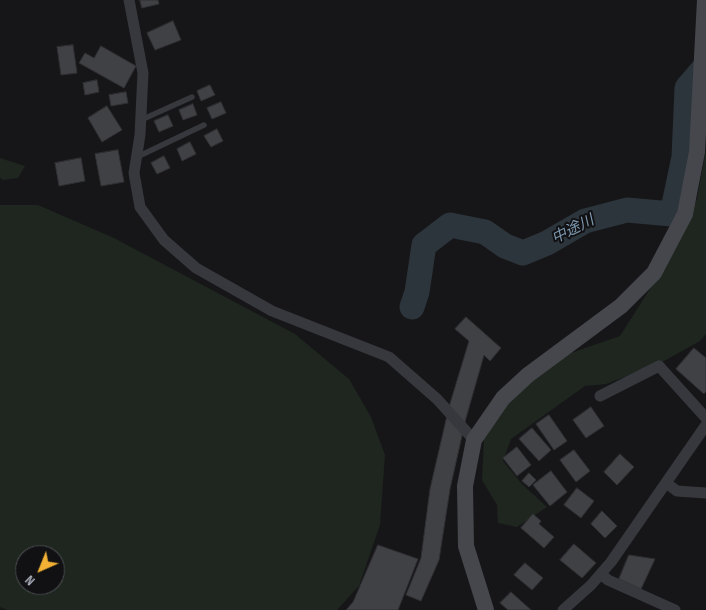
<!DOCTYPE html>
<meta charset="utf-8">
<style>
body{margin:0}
#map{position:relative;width:706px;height:610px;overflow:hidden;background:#161618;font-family:"Sofia Sans Condensed",sans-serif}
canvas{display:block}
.north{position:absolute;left:15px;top:545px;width:50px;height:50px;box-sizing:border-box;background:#111113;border:1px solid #4d4f55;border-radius:50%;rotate:224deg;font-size:14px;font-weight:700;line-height:20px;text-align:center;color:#a8adb8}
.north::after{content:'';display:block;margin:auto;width:18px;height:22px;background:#f2b134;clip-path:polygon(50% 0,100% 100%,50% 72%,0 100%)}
</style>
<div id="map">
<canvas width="706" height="610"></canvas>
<div class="north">N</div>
</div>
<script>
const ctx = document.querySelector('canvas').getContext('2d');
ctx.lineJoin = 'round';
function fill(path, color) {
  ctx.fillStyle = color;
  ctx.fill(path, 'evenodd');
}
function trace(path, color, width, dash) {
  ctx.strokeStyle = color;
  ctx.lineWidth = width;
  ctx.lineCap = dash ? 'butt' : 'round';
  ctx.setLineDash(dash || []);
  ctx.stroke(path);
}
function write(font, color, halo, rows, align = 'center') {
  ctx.font = font + ' "Sofia Sans Condensed","Noto Sans JP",sans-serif';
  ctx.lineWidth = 4;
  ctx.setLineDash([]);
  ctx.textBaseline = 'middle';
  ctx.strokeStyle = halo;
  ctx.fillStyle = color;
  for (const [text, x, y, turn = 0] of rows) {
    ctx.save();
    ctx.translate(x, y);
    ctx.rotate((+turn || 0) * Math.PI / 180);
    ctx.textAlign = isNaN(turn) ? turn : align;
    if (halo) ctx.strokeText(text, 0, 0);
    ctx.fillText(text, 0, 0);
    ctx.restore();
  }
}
fill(new Path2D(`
 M706 150V334L700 341 655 366 606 384 585 386 511 439 503 461 522 484 547 507 517 527 498 523 497 505 482 480 484 438 509 400 568 354 620 336 676 248 697 199Z
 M0 158 25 166 18 178 3 180 0 178Z
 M0 205H38L114 238 295 334 349 379 371 417 385 455 380 525 359 586 337 610H7L0 607ZM25 555H55V585H25Z`), '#1e261f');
trace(new Path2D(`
 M412 307 417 292 424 245 450 225 485 232 505 246 523 253 547 243 585 221 627 210 672 214 684 157 687 88 706 66`), '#2c353c', 25);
const building = new Path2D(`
 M140 0H158L159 4 142 8Z
 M173 21 181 40 155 50 147 33Z
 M73 45 77 73 61 75 57 47Z
 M101 46 136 66 124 88 79 63 85 53 94 58Z
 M97 80 99 92 85 95 83 83Z
 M210 85 215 95 201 101 197 91Z
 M126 92 128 103 111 106 109 95Z
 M221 102 226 113 212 119 207 108Z
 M193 104 197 115 183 120 179 110Z
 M107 106 122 130 102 142 88 118Z
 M168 115 173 126 159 132 154 121Z
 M217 129 223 141 211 147 204 136Z
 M190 142 196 154 182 161 177 149Z
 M118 150 124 182 101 186 95 154Z
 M164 156 170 168 157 174 151 163Z
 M81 158 85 181 59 186 55 163Z
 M466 317 501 348 490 361 484 355 466 418 450 489 439 560 421 601 406 595 421 558 430 489 449 407 469 341 455 329Z
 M694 348 706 358V391L704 394 676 369Z
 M591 407 604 426 586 438 573 420Z
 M549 415 567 441 554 450 536 424Z
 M532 428 551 450 539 461 519 439Z
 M517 447 531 465 517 476 503 458Z
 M574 450 590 471 576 482 560 460Z
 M620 454 634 467 617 485 604 472Z
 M551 471 567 492 550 506 533 485Z
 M529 473 536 480 529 487 522 481Z
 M577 488 594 501 581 518 564 505Z
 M602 511 617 526 605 538 591 524Z
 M533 514 541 521 539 524 554 537 544 548 521 528Z
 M574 544 596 563 582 578 560 560Z
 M378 545 418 559 398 610H346L353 602Z
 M629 555 655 559 641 589 619 579Z
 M525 563 543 578 532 590 514 575Z
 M511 592 531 610H508L500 603Z`);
fill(building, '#404145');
trace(building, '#303034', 1);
trace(new Path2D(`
 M141 120 192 97
 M137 157 204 125`), '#37383d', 5.5);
trace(new Path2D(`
 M129 0 143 73 140 135 134 173 140 207 164 240 196 268 272 311 389 357 437 399 474 440
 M600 396 659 366 706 418
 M666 483 677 491 706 493
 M601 574 608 580 675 610
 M563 610 591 585 611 562 706 425`), '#37383d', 11);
trace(new Path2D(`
 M486 610 466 546 465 486 474 440 503 398 528 375 621 306 654 273 685 214 697 152 705 0`), '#45474d', 16);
write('italic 15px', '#7f9bb3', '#111113', [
 ["中途川",573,230,-27]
]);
</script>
